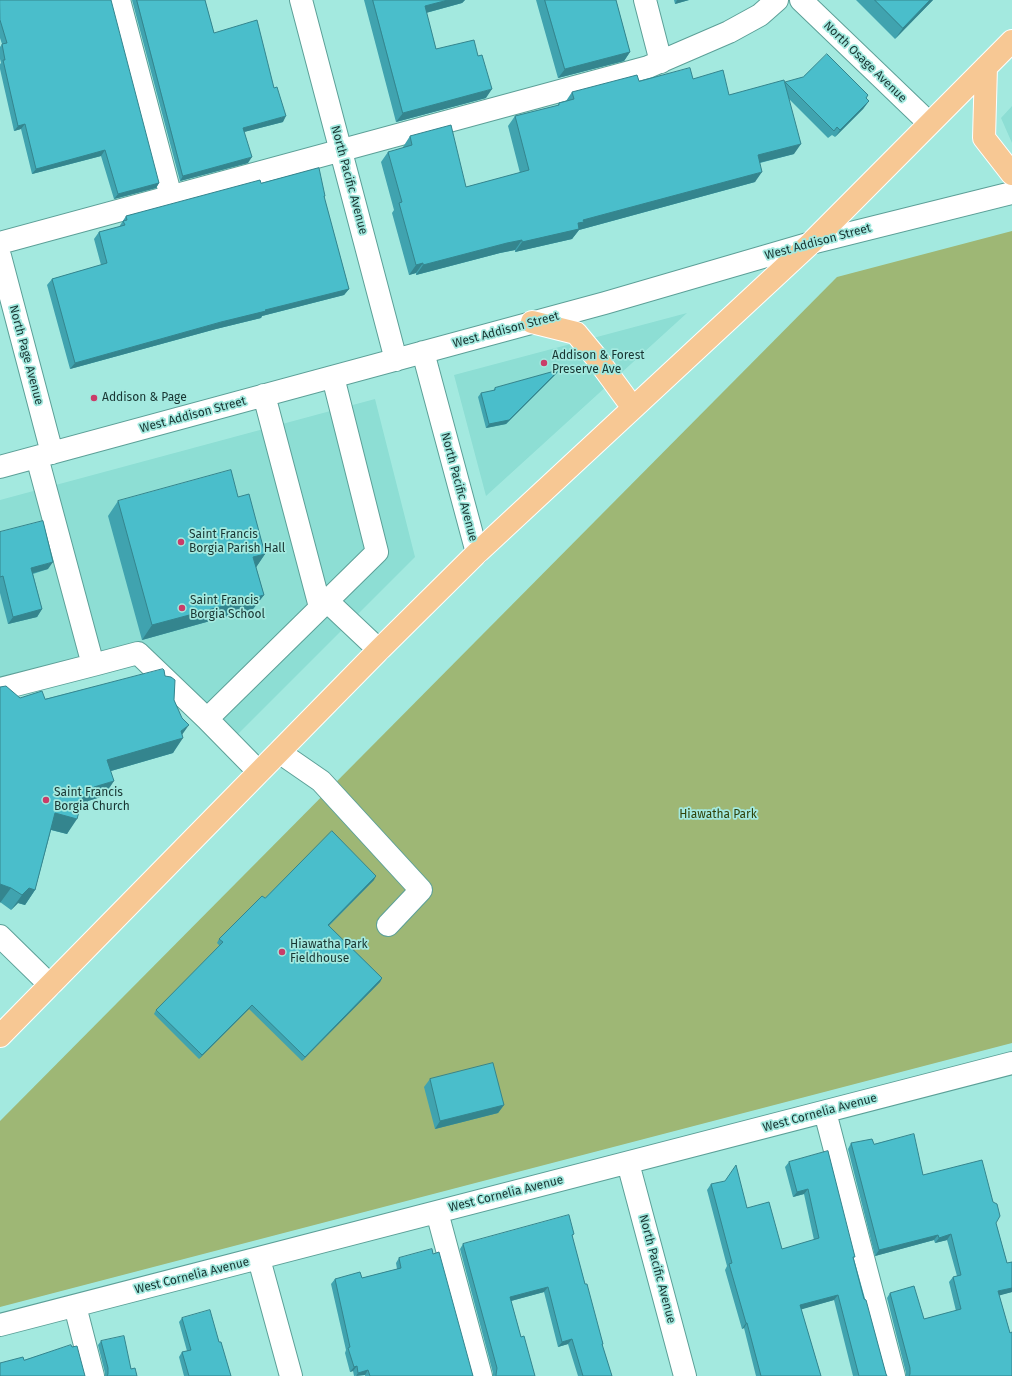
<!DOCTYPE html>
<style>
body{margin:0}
canvas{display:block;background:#a3e9df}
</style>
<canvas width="1012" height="1376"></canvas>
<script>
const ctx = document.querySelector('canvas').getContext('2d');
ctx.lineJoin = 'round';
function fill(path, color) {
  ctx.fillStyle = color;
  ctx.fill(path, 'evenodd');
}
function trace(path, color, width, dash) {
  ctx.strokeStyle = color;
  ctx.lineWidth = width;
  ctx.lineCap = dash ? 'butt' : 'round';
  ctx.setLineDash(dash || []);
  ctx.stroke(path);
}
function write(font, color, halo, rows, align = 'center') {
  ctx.font = font + ' "Fira Sans",sans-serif';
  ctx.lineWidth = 3.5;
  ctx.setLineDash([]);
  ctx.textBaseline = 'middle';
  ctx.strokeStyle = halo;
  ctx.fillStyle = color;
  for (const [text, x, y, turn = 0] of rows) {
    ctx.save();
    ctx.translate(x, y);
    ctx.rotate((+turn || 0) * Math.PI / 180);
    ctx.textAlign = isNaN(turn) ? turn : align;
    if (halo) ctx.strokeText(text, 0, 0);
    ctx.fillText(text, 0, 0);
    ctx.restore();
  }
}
fill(new Path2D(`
 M1012 106V143L1001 118Z
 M687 313 486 496 454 375Z
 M375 399 415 557 236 736 136 659 0 694V500Z`), '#8dded4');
fill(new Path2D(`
 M1012 231V1043L0 1307V1121L837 277Z`), '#9eb775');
const minor = new Path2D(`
 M119 0 171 197
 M301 0 396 360
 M645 0 661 62
 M801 0 929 123
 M0 243 648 67 729 32 760 15 777 0
 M0 256 52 453
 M423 352 477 553
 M264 395 320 607
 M37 457 93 665 138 653 207 719 259 772
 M0 467 605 303 811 243 1012 193
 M327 601 379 650
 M0 689 93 665
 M207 719 377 552 333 377
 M279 752 321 781 421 890 388 925
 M0 936 50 985
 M825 1112 894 1376
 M628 1163 685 1376
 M437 1212 481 1376
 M259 1259 291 1376
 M75 1306 93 1376
 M0 1325 1012 1063`);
const major = new Path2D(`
 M986 67 984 138 1012 174
 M532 322 576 333 595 356 633 408
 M0 1036 379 650 477 553 811 243 1012 41`);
trace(minor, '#5ca098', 24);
trace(major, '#fff', 24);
trace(minor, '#fff', 22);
trace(major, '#f7c894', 22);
fill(new Path2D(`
 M0 0 159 183 156 188 114 199 101 156 32 174 21 129 14 131 0 69V64L1 63 0 59V47L2 44 0 38Z
 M132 0H205L214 33 283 122 244 132 248 163 180 181Z
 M364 0H465L462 3 426 13 436 49 486 98 396 122Z
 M536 0H616L630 52 624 61 558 78Z
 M674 0H689L675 4Z
 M856 0H933L895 39Z
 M693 79 729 95 785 83V82L868 95 866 98 869 101 863 109 835 137 832 135 828 138 789 99 794 154 760 163 755 182 579 230 572 239 515 252V250L500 253 416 275V273L409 275 392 213 394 210 381 162 388 152 403 148V147L410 136 466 187 520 173 508 126 515 116 557 106 559 103 566 101 572 92 639 81Z
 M261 183 325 196 324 197 349 289 344 295 262 316 261 318 216 329 70 369 47 285 52 279 101 265 94 239 99 232 119 227 126 216Z
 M559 370 556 374 506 424 486 428 478 397 481 393 493 391 495 388Z
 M238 497 265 554 256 567 264 595 253 609 142 640 108 516 118 501Z
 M0 532 48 569 33 574 42 609 37 617 8 624 0 593Z
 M165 676 174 700 182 734 173 753 111 771 104 796 88 801 80 811H79L67 834 51 830 35 890 25 905 18 903 11 910 0 902V687L20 698 45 699Z
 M374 880 329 926 382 978 380 982 302 1061 249 1009 199 1059 154 1014 156 1010 220 946 217 943 219 939Z
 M430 1079 504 1105 498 1113 435 1129 424 1087Z
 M851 1143 874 1144 923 1175 996 1223 1007 1263 1012 1262V1292L999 1295 1010 1333 1012 1376H906V1373L887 1298 890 1293 924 1319 956 1311 949 1282 953 1277 957 1276 947 1240 935 1243 934 1240 875 1256 848 1149Z
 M828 1151 854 1259 886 1374 887 1376H853L834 1300 801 1309 821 1376H756L744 1328 742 1329 725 1270 727 1266 707 1190 711 1184 747 1208 782 1249 814 1240 804 1194 793 1197 785 1167 789 1162Z
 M574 1234 572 1236 585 1284 603 1344 602 1345 612 1376H578L568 1344 558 1347 544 1292 511 1301 521 1337 535 1376H493V1373L460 1249 463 1244Z
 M433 1254 473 1376H365V1375L354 1376 353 1371 350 1372 345 1353 346 1350 331 1284 335 1279 362 1278 397 1269 396 1263 399 1258Z
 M182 1318 219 1342 231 1376H184L179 1357 182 1352 187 1351 179 1322Z
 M101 1341 131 1369 137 1376H105V1373L98 1345Z`), '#40a3af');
fill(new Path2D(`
 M448 0H465L462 3 418 15 425 6Z
 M677 0H689L675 4Z
 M930 0H933L895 39 903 28Z
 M630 52 624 61 558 78 565 69Z
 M492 89 486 98 396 122 403 113Z
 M869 101 863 109 835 137 840 130Z
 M286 116 283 122 240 133 243 128Z
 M25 124 21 129 14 131 18 126Z
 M801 144 794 154 750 165 758 155Z
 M105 150 101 156 32 174 36 169Z
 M252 157 248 163 180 181 183 176Z
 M762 172 755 182 579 230 572 239 515 252 522 242 578 223 583 220Z
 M159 183 156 188 114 199 118 194Z
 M522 240 515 250 500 253 416 275 423 265 507 243Z
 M423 263 416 273 409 275 416 265Z
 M349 289 344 295 262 316 261 318 216 329 70 369 75 363 265 310Z
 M559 370 556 374 506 424 486 428 489 424Z
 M265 554 255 569 253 557Z
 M53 562 48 569 26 575 31 568Z
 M264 595 253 609 142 640 152 625Z
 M42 609 37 617 8 624 13 617Z
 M189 725 179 739 183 738 173 753 97 775 107 760 181 731Z
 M114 781 104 796 88 801 80 811 72 812 83 797 94 787Z
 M55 813 77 819 67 834 44 828Z
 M376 876 374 880 325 929 328 925Z
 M0 884 11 888 0 903Z
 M29 888 35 890 25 905 18 903 11 910 22 895Z
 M382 978 380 982 302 1061 305 1057Z
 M252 1005 249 1009 199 1059 202 1055Z
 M504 1105 498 1113 435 1129 440 1121Z
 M808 1189 804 1194 793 1197 797 1192Z
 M951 1234 947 1240 935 1243 939 1238Z
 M938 1235 934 1240 875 1256 879 1250Z
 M548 1287 544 1292 507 1302 510 1297Z
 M1012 1288V1292L994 1297 998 1291Z
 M838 1295 834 1300 796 1311 800 1305Z
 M746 1323H747L744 1328 742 1329Z
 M572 1339 568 1344 558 1347 562 1342Z
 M357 1366 353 1371 350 1372 354 1367Z
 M368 1370 365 1375 356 1376 358 1373Z`), '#34858e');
const building = new Path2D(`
 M0 0H111L159 183 118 194 105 150 36 169 25 124 18 126 3 60H5L2 44 7 43 0 20Z
 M137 0H205L214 33 257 20 274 88 277 87 286 116 243 128 252 157 183 176Z
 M373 0H448L425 6 436 49 474 40 478 56 482 55 492 89 403 113Z
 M545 0H616L630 52 565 69Z
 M875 0H930L903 28Z
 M827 54 868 95 866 98 869 101 840 130 837 127 834 131 785 82 803 77Z
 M690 68 693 79 723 70 729 95 784 80 801 144 758 155 762 172 583 220 584 222 578 223 579 229 522 242V240L507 243 423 265V263L416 265 399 203 402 202 388 152 412 145 410 136 451 125 466 187 529 170 515 116 559 105V103L574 99 572 92 637 75 639 81Z
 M319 168 325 196H324L349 289 265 310 266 311 221 322 75 363 52 279 107 263 99 232 125 225 123 221 127 220 126 216 260 180 261 183Z
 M559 370 509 420 489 424 481 393 495 390V388Z
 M231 470 238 497 249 494 265 554 253 557 264 595 152 625 118 501Z
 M43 521 53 562 31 568 42 609 13 617 3 576 0 577V532Z
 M163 669 164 670 165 676 171 677 175 680 174 700 182 718 189 725 181 731 183 738 107 760 114 781 94 787 91 796 83 797 77 819 55 813 35 890 29 888 22 895 11 888 0 884V687L6 686 20 698 42 691 45 699Z
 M332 831 376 876 328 925 382 978 305 1057 252 1005 202 1055 156 1010 223 942 219 939 262 896 265 898Z
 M493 1063 504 1105 440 1121 430 1079Z
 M914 1134 923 1175 982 1160 993 1202 997 1204 1000 1216 996 1223 1007 1263 1012 1262V1288L998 1291 1010 1333 1012 1332V1376H909L910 1374V1368L890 1293 914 1286 924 1319 961 1309 953 1277 961 1275 951 1234 939 1238 938 1235 879 1250 851 1143 872 1139 874 1144Z
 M828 1151 855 1257H853L864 1299 866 1300 886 1374 887 1376H859L838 1295 800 1305 821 1376H761L747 1323H746L729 1264 732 1263 711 1184 725 1181 736 1165 747 1208 769 1202 782 1249 819 1238 808 1189 797 1192 789 1162Z
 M569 1215 574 1234 572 1235 585 1284H587L603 1344H602L612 1376H583L572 1339 562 1342 548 1287 510 1297 521 1337 524 1336 535 1376H496V1375L497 1368 463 1244Z
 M432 1249 433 1254 439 1252 473 1376H370L368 1370 358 1373 357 1366 354 1367 348 1348 350 1347 335 1279 360 1272 362 1278 401 1268 399 1258Z
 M210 1310 219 1342H221L231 1376H189L182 1352 191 1350 182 1318Z
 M124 1336 131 1369 135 1368 137 1376H107L108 1374V1368L101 1341Z
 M71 1345 72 1347 77 1346 85 1376H0V1363L23 1357 24 1360Z`);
fill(building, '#4abecb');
trace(building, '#34858e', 1);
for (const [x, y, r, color] of [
 [544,363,4,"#ca3c69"],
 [94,398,4,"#ca3c69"],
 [181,542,4,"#ca3c69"],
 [182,608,4,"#ca3c69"],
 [46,800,4,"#ca3c69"],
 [282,952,4,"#ca3c69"]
]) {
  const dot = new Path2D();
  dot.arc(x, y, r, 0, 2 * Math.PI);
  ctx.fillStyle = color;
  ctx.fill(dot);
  trace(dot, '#a3e9df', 1.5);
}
write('12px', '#183532', '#a3e9df', [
 ["North Osage Avenue",865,62,44],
 ["North Pacific Avenue",349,180,75],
 ["West Addison Street",818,242,-15],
 ["West Addison Street",506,330,-15],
 ["North Page Avenue",26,355,75],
 ["West Addison Street",193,415,-15],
 ["North Pacific Avenue",459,487,75],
 ["West Cornelia Avenue",820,1113,-15],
 ["West Cornelia Avenue",506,1194,-14],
 ["North Pacific Avenue",657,1269,75],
 ["West Cornelia Avenue",192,1276,-14]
]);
write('12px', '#183532', '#a3e9df', [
 ["Addison & Forest",552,356],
 ["Preserve Ave",552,370],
 ["Addison & Page",102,398],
 ["Saint Francis",189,535],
 ["Borgia Parish Hall",189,549],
 ["Saint Francis",190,601],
 ["Borgia School",190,615],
 ["Saint Francis",54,793],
 ["Borgia Church",54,807],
 ["Hiawatha Park",290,945],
 ["Fieldhouse",290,959]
], 'left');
write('12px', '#30420a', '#a3e9df', [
 ["Hiawatha Park",718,815]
]);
</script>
